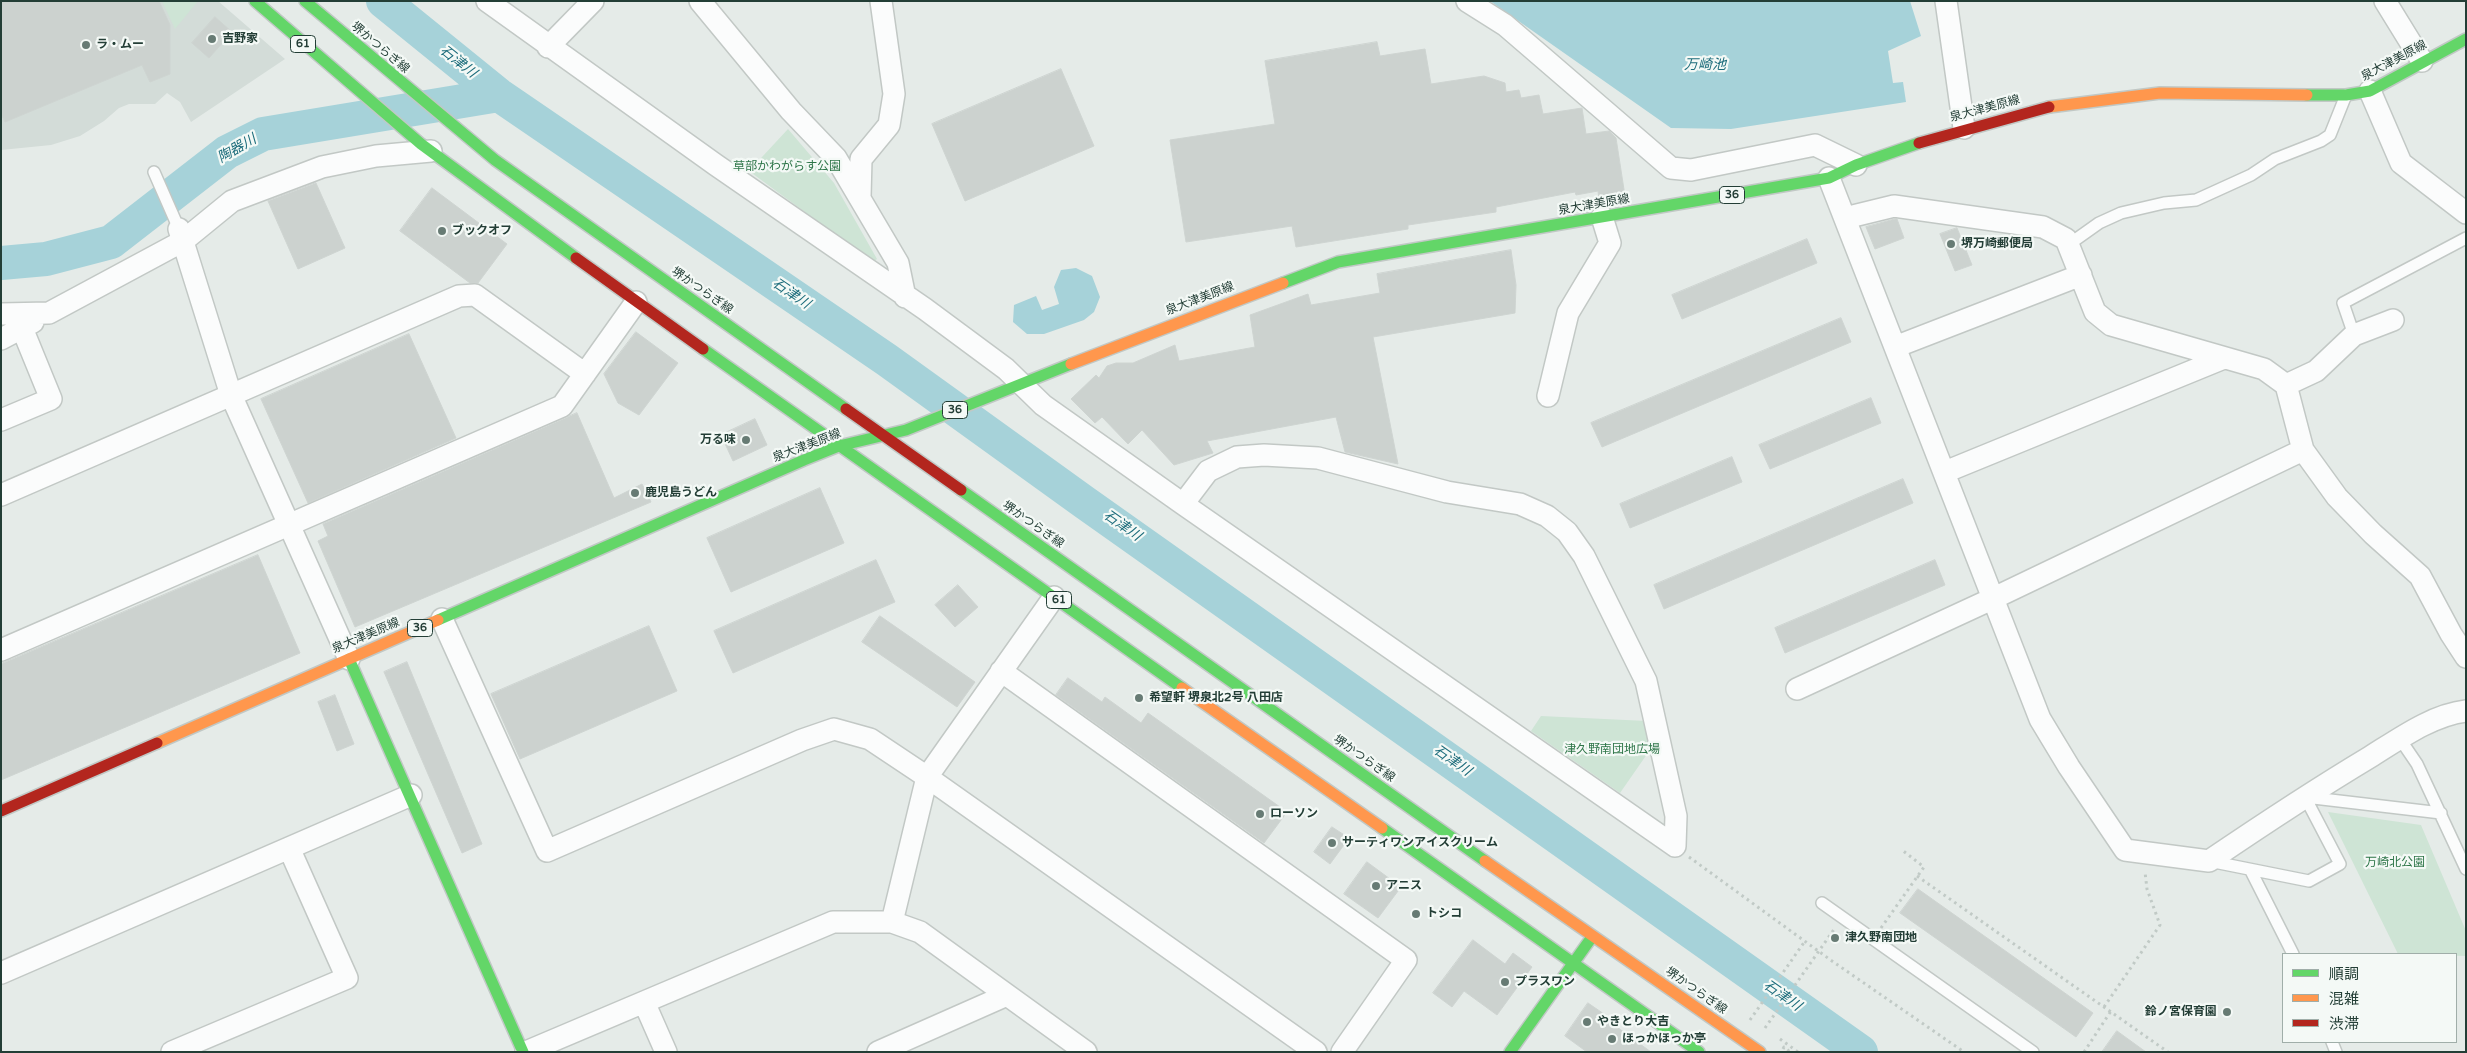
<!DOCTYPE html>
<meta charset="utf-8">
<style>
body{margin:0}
#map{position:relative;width:2467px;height:1053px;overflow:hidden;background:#e5ebe8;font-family:"Varela Round","Noto Sans JP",sans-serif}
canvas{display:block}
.frame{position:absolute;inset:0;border:2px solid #233e36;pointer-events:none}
.legend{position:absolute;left:2282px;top:953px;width:175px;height:90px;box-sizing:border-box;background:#f4f9f6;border:1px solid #a0aea9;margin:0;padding:6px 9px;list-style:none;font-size:15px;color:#233e36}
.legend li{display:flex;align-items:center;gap:10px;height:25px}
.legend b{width:25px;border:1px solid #a0aea9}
</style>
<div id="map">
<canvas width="2467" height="1053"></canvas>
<div class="frame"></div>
<ul class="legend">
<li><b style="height:6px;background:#63d668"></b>順調</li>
<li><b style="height:6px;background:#ff974d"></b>混雑</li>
<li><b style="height:6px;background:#b3261e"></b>渋滞</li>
</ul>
</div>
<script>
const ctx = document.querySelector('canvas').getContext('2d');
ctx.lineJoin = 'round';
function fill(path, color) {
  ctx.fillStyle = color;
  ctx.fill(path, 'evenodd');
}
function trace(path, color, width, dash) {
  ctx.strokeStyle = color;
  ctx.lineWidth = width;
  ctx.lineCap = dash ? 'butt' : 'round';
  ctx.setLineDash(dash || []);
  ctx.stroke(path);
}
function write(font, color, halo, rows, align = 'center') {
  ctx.font = font + ' "Varela Round","Noto Sans JP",sans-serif';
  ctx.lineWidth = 4.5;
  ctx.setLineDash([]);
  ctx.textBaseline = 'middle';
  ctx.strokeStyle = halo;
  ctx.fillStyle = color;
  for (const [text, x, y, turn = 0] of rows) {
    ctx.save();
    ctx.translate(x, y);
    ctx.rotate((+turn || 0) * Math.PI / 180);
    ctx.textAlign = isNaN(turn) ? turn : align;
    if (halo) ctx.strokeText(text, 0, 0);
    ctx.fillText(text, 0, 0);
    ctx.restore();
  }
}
fill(new Path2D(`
 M1 1H218L285 59 191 122 180 102 167 93 155 104H129L119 108 104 121 80 136 51 145 1 150Z`), '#d3dcd8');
fill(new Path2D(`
 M162 1H198L175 29Z
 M788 129 834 183 877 259 873 262 749 171Z
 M1541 716 1647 721 1652 747 1620 793 1531 731Z
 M2328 812 2421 825 2466 931V956L2398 954Z`), '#cee4d5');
fill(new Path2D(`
 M1490 1H1910L1921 36 1888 51 1893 83 1903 82 1906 102 1731 129 1671 128Z
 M1076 268 1092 276 1100 297 1094 312 1084 320 1044 334H1027L1013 322 1014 305 1036 296 1042 310 1059 304 1054 287 1061 270Z`), '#a6d2d9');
trace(new Path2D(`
 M383 1 499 95 887 360 1084 502 1861 1052
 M1 263 46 259 111 242 227 152 263 134 499 95`), '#a6d2d9', 34);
const building = new Path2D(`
 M1 1H159L170 25V74L150 82 142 65 5 122 1 114Z
 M215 17 232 32 209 58 192 43Z
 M1377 42 1380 56 1425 49 1431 84 1484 76 1505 83 1506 92 1519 90 1521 98 1539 95 1543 114 1582 108 1586 134 1609 131 1616 138 1625 196 1599 200 1598 191 1576 195 1575 192 1496 207V212L1408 225V229L1296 247 1292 226 1186 242 1170 140 1275 124 1265 61Z
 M1061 69 1094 146 965 201 932 124Z
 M316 183 345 248 298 269 268 201Z
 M432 188 507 244 478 283H470L400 231Z
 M1895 219H1897L1904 238 1875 249 1866 227Z
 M1957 228 1972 265 1955 271 1940 234Z
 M1807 239 1817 263 1682 319 1672 295Z
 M1511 250 1516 285 1515 313 1373 337 1398 464 1345 452 1336 417 1207 441 1213 453 1174 465 1142 430 1128 444 1102 417 1095 423 1071 399 1096 375 1099 378 1107 366 1116 363H1133L1175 345 1179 361 1255 347 1250 315 1308 294 1311 305 1380 293 1377 274Z
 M1841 318 1851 342 1602 447 1591 423Z
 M636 332 678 363 639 415 618 403 604 374Z
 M409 334 456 438 308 503 261 399Z
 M1871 398 1881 423 1770 469 1759 445Z
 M577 413 614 498 642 484 651 502 355 627 318 541 328 536 323 524Z
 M755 419 767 445 733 461 721 435Z
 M1732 457 1742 482 1630 528 1620 504Z
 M1903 479 1913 503 1664 609 1654 585Z
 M820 488 844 543 731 592 707 538Z
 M258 555 300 653 1 780V664Z
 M876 560 895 602 733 673 714 631Z
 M1935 560 1945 585 1785 653 1775 628Z
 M958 585 978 607 955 627 935 605Z
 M880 616 975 682 957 707 862 642Z
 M649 626 677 691 520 759 491 694Z
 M407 662 482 844 462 853 384 672Z
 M1068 678 1102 702 1105 697 1141 723 1148 713 1287 812 1264 843 1056 695Z
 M335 695 354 744 337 751 318 702Z
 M1332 827 1349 838 1330 864 1314 852Z
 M1367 862 1401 887 1378 918 1344 894Z
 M1918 889 2093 1013 2076 1037 1900 913Z
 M1473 940 1505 964 1513 953 1532 967 1497 1015 1464 991 1452 1007 1433 993Z
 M1588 1003 1604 1014 1602 1016 1651 1052H1587L1565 1036Z
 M2117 1031 2146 1052H2102Z`);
fill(building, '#ccd2cf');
trace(building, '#ced4d1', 1);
const lane = new Path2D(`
 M154 172 179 229
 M2068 245 2099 223 2121 213 2164 203 2196 200 2251 175 2275 159 2321 141 2330 135 2346 95
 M2354 335 2343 303 2466 238
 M2400 739 2417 764 2466 869
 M2209 861 2309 881 2340 864 2305 797 2441 813
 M2251 871 2293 954
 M1822 903 2033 1052
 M2332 1042 2336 1052`);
const street = new Path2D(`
 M487 1 716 165 925 309 1006 369 1043 405 1183 504 1675 846
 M700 1 791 111 836 158 898 263 905 297
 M1467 1 1505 25 1671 168 1691 170 1815 145 1856 165
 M1946 1 1964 128
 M2385 1 2422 61
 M548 47 593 1
 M2370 91 2401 163 2466 213
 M1829 178 2040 719 2069 767 2125 850 2209 861C2262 825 2315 790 2370 757 2399 739 2432 715 2466 711
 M860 197 861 159 889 125 894 94 881 1
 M179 229 231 395 349 659
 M1 314 49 313 183 241 232 201 322 167 376 156 431 151
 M1 339 33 322
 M1895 347 2081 275
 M2286 385 2316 371 2354 335 2393 320
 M1548 396 1568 313 1610 243 1602 217
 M1 420 51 399 22 328
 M2303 450 2337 497 2373 534 2420 576 2451 634 2466 657
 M1945 472 2224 358
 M1 495 459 296 475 295 585 374
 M1183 504 1208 471 1237 457 1264 455 1318 458 1447 492 1520 504 1547 516 1567 532 1584 556 1646 681 1676 816 1675 846
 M442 619 547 851 802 740 834 729 870 739 927 777 1316 1052
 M1 650 562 406 636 302
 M1001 671 1406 960 1342 1052
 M1797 689 1994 598 2303 450 2286 385 2264 369 2111 325 2095 312 2066 239 2043 227 1894 206 1845 218
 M892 922 927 777 1054 597
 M1 973 411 795
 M644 1002 666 1052
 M172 1052 347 978 289 848
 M526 1052 833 922H892L920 932 1086 1052
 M878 1052 1007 995`);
const fast = new Path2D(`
 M255 1 421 144 576 258
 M305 1 495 160 846 409
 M2307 95H2346L2370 91 2466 39
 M1283 283 1338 262 1829 178 1856 165 1919 143
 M703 349 1182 688
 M961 490 1485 861
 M438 620 804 460 839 446 906 430 1071 364
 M349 659 523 1052
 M1382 828 1699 1052
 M1510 1052 1592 937`);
const slow = new Path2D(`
 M2049 107 2160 93 2307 95
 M1071 364 1283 283
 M1182 688 1382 828
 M157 743 438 620
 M1485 861 1760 1052`);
const jam = new Path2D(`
 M1919 143 2049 107
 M576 258 703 349
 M846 409 961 490
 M1 811 157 743`);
trace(lane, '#c2c8c5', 14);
trace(street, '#c2c8c5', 24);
trace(fast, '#c1c8c5', 14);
trace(slow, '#c1c8c5', 14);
trace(jam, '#c1c8c5', 14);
trace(new Path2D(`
 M1689 857 1832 961 1964 1052
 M1917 876 2168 1052
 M1881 928 1924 867 1902 850
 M2104 1007 2160 925 2147 889 2145 872
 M1750 1020 1805 941
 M1765 1028 1835 928
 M1780 1039 1798 1052
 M1783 1049 1784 1047 1790 1052
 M2084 1052 2111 1011`), '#c1cac6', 3, [2.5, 4]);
trace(lane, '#fbfcfc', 11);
trace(street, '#fbfcfc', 21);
trace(fast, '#63d668', 11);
trace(slow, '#ff974d', 11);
trace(jam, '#b3261e', 11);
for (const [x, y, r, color] of [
 [212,39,5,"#677b74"],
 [86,45,5,"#677b74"],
 [442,231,5,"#677b74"],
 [1951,244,5,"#677b74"],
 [746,440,5,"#677b74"],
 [635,493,5,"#677b74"],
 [1139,698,5,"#677b74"],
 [1260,814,5,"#677b74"],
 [1332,843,5,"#677b74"],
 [1376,886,5,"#677b74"],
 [1416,914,5,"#677b74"],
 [1835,938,5,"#677b74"],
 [1505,982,5,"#677b74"],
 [2227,1012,5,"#677b74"],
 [1587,1022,5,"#677b74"],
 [1612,1039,5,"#677b74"]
]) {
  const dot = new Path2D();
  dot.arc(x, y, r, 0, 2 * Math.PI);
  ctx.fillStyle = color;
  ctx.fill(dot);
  trace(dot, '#f4f9f6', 2);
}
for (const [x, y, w] of [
 [303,44,25],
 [1732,195,25],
 [955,410,25],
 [1059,600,25],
 [420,628,25]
]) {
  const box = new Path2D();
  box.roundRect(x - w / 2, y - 8.5, w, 17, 4);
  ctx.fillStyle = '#f4f9f6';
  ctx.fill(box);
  trace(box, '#233e36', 1);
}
write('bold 11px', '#233e36', null, [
 ["61",303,44],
 ["36",1732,195],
 ["36",955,410],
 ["61",1059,600],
 ["36",420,628]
]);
write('bold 12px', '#233e36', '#f4f9f6', [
 ["吉野家",222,39],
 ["ラ・ムー",96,45],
 ["ブックオフ",452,231],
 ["堺万崎郵便局",1961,244],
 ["万る味",736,440,"right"],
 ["鹿児島うどん",645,493],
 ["希望軒 堺泉北2号 八田店",1149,698],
 ["ローソン",1270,814],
 ["サーティワンアイスクリーム",1342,843],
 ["アニス",1386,886],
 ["トシコ",1426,914],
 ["津久野南団地",1845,938],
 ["プラスワン",1515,982],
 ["鈴ノ宮保育園",2217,1012,"right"],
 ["やきとり大吉",1597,1022],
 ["ほっかほっか亭",1622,1039]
], 'left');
write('12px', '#233e36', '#f4f9f6', [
 ["堺かつらぎ線",380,48,40],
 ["泉大津美原線",2394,61,-28],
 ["泉大津美原線",1985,109,-15],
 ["泉大津美原線",1594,205,-10],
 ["堺かつらぎ線",702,291,35],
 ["泉大津美原線",1200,299,-21],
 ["泉大津美原線",807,446,-21],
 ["堺かつらぎ線",1033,525,35],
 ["泉大津美原線",366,636,-23],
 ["堺かつらぎ線",1364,759,35],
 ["堺かつらぎ線",1696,991,35]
]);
write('12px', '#2d7548', '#f4f9f6', [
 ["草部かわがらす公園",787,167],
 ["津久野南団地広場",1612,750],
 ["万崎北公園",2395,863]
]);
write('italic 14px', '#1c6c7b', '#f4f9f6', [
 ["石津川",458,62,39],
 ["万崎池",1705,65],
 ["陶器川",237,149,-30],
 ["石津川",791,294,34],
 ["石津川",1122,526,35],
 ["石津川",1452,761,35],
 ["石津川",1782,996,35]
]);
</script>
